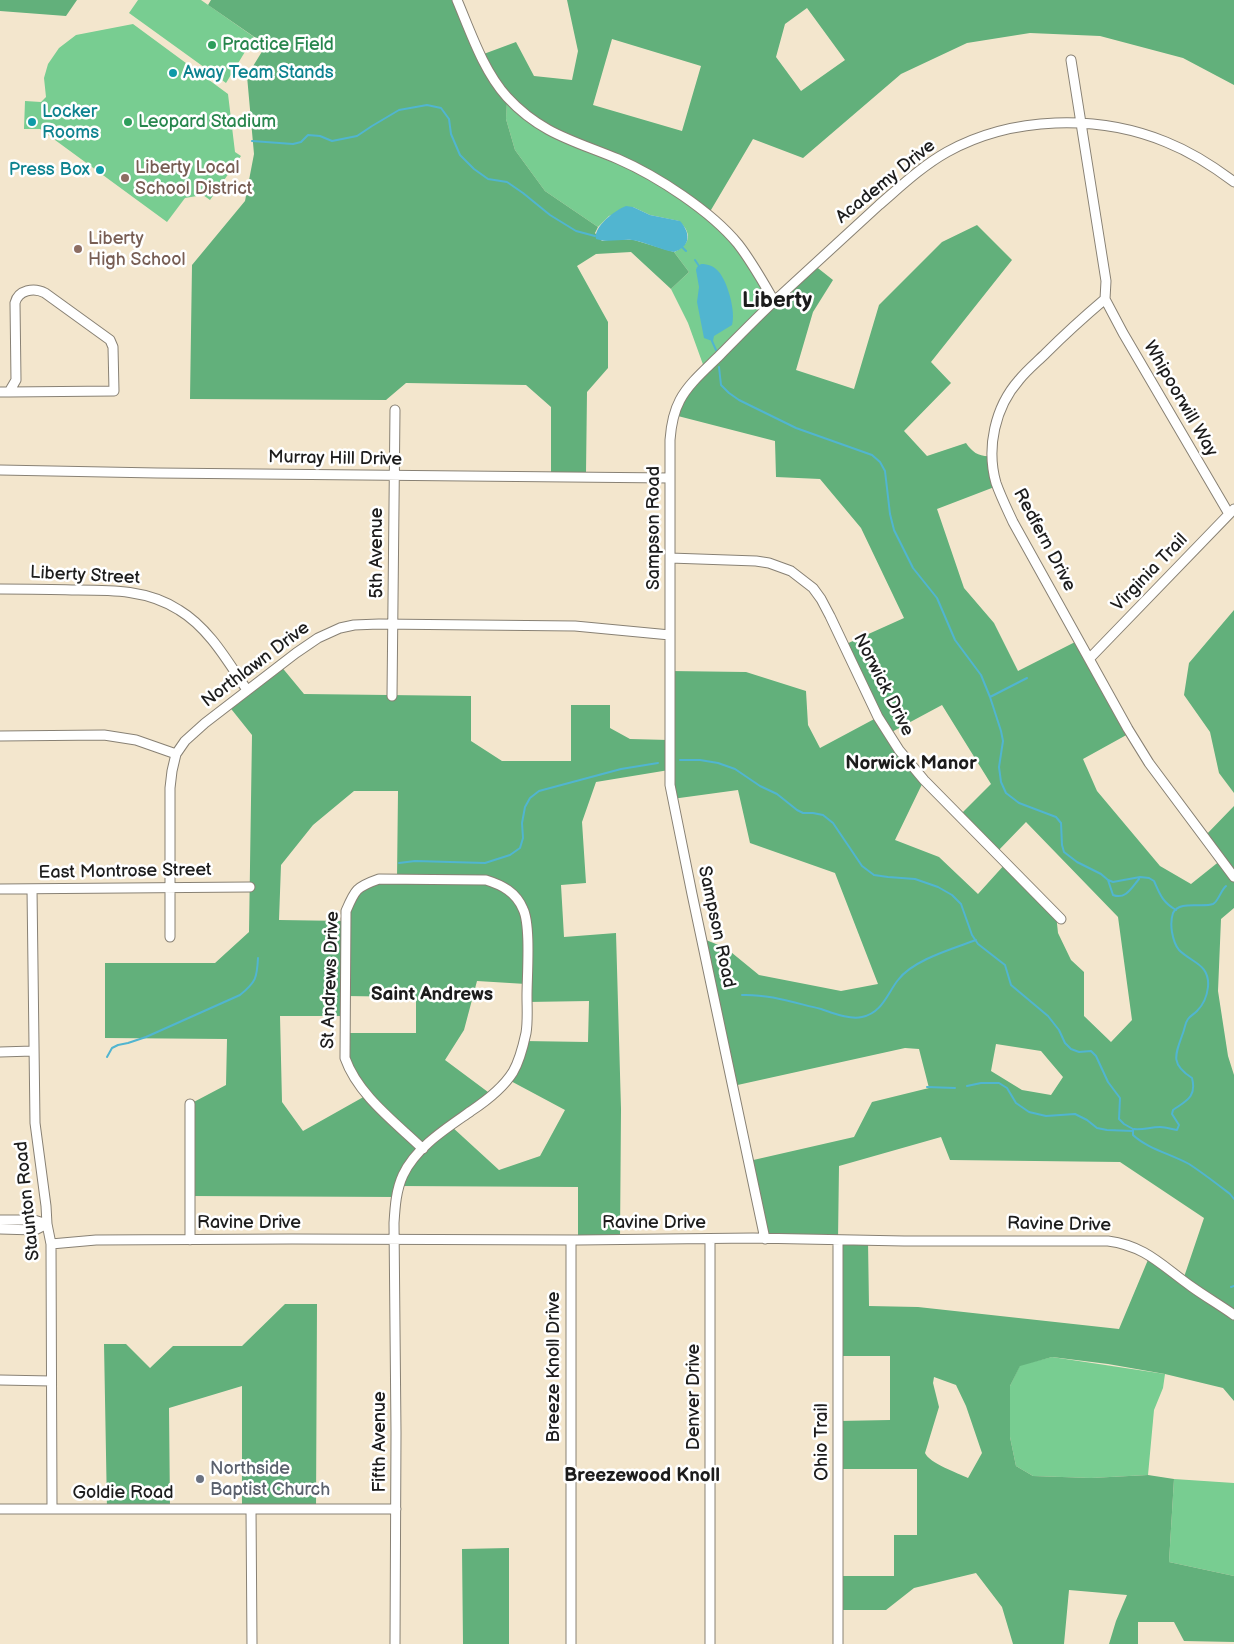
<!DOCTYPE html>
<style>
body{margin:0}
canvas{display:block;background:#f3e6cd}
</style>
<canvas width="1234" height="1644"></canvas>
<script>
const ctx = document.querySelector('canvas').getContext('2d');
ctx.lineJoin = 'round';
function fill(path, color) {
  ctx.fillStyle = color;
  ctx.fill(path, 'evenodd');
}
function trace(path, color, width, dash) {
  ctx.strokeStyle = color;
  ctx.lineWidth = width;
  ctx.lineCap = dash ? 'butt' : 'round';
  ctx.setLineDash(dash || []);
  ctx.stroke(path);
}
function write(font, color, halo, rows, align = 'center') {
  ctx.font = font + ' "Balsamiq Sans",sans-serif';
  ctx.lineWidth = 5;
  ctx.setLineDash([]);
  ctx.textBaseline = 'middle';
  ctx.strokeStyle = halo;
  ctx.fillStyle = color;
  for (const [text, x, y, turn = 0] of rows) {
    ctx.save();
    ctx.translate(x, y);
    ctx.rotate((+turn || 0) * Math.PI / 180);
    ctx.textAlign = isNaN(turn) ? turn : align;
    if (halo) ctx.strokeText(text, 0, 0);
    ctx.fillText(text, 0, 0);
    ctx.restore();
  }
}
fill(new Path2D(`
 M138 0H201L254 37 226 83 129 13Z
 M133 24 228 94 235 152 241 156 210 200 203 195 185 198 167 222 40 129H24L25 101 41 102 46 97 44 78 48 64 59 48 76 35Z
 M507 97 636 168 722 226 776 299 705 370 688 323 671 289 689 272 674 252C682 249 691 241 687 232 686 228 682 224 679 221L650 215 633 207 609 216 598 227 545 191 515 150 506 119Z
 M1052 1357 1165 1374 1163 1388 1154 1410 1148 1475 1091 1478 1033 1476 1016 1466 1010 1437V1386L1020 1365Z
 M1174 1479 1234 1483V1576L1169 1562Z`), '#78cd91');
fill(new Path2D(`
 M0 0H77L66 16 0 11Z
 M211 0H453L470 40 507 101 506 119 515 150 545 191 598 227 595 233 602 241 614 239 634 240 674 252 689 272 671 289 631 252 596 254 577 266 608 322V368L587 392 586 473 551 472V407L526 385 406 383 386 400 190 399 192 265 245 201 254 154 247 76 266 45 208 5Z
 M567 0H1234V85L1183 58 1100 36 1030 33 967 43 901 74 803 158 753 139 708 215 664 185 570 141 516 106 481 55 516 42 534 76 572 80 578 51ZM807 8 845 60 801 91 776 57 785 24ZM612 39 701 66 682 131 593 105Z
 M977 225 1012 260 931 362 951 383 904 431 927 456 966 443C973 453 979 457 992 456L997 486 937 509 964 588 994 623 1018 671 1079 640 1130 733 1083 759 1097 791 1160 866 1191 884 1221 860 1204 837 1234 806V908L1221 919 1218 991 1228 1056 1234 1075V1401L1223 1388 1165 1374 1108 1364 1052 1357 1020 1366 1010 1386V1437L1016 1466 1033 1476 1091 1478 1148 1475 1174 1479 1169 1562 1234 1576V1642L1184 1641 1174 1622H1138V1644H1109L1116 1621 1127 1595 1069 1590 1064 1644H1013L1002 1607 976 1573 914 1588 886 1610H838V1576H894V1535H917V1469H838V1421L890 1420V1356H838V1241L765 1239 749 1161 854 1137 872 1102 929 1088 919 1049 905 1048 733 1086 701 938 726 948 759 975 841 991 878 984 835 873 750 843 738 790 672 799 669 770 596 782 582 822 586 883 561 885 564 937 616 933 621 1109 620 1240H578V1187L399 1186 397 1197 190 1196V1104L226 1085 227 1039 105 1038V963H215L249 932 252 735 228 705 280 665 304 694 471 696V741L502 761H571V705H610V728L630 739 669 740 670 671 746 672 806 691 808 725 820 748 878 717 844 645 904 618 861 528 820 479 776 477 775 441 674 415 680 399 814 265 833 280 813 312 796 370 854 389 879 305 942 242ZM942 705 991 784 959 816 996 853 1026 822 1118 917 1132 1020 1111 1042 1084 1016V972L1071 960 1058 933 1056 914 1006 863 978 894 939 857 895 840 924 780 888 734ZM354 791H398L397 879 362 885 345 921 279 920 281 865 313 825ZM477 981 526 984 527 1002 589 1001 588 1042 524 1041 507 1079 565 1110 540 1156 499 1170 451 1126 492 1095 445 1060 464 1030ZM345 996 416 997V1033H345L350 1073 367 1095 303 1131 282 1102 280 1016H344ZM996 1044 1041 1051 1063 1077 1051 1095 1022 1090 991 1071ZM941 1137 950 1160 1120 1162 1204 1218 1183 1280 1150 1255 1119 1329 918 1307 869 1306 868 1241 838 1240 839 1166ZM934 1377 956 1385 966 1406 982 1453 968 1478C958 1473 929 1463 925 1453L939 1407 933 1383Z
 M1234 610V793L1219 773 1210 732 1184 695 1189 663Z
 M285 1304H317L316 1509H242V1386L169 1408 170 1509H107L104 1344H126L150 1368 173 1346H242Z
 M509 1548V1644H463L462 1549Z`), '#62b07b');
fill(new Path2D(`
 M626 206 633 207 650 215 680 221C690 232 692 246 674 252 660 250 646 242 632 240 620 239 607 243 596 239 593 227 615 210 626 206Z
 M701 264C708 264 714 266 719 272 728 283 736 312 732 325L714 336 713 341H712L704 338 697 302 699 287 696 270 697 267Z`), '#51b5d0');
trace(new Path2D(`
 M252 141 293 144 301 142 308 135 320 136 332 141 357 136 372 126 399 110 427 105 441 108 449 119 451 134 460 155 474 169 488 179 507 182 523 193 550 215 576 231 595 236
 M682 247 686 251
 M695 260 699 266
 M712 341 716 350
 M719 367 721 385 729 393 739 400 796 428 872 455 880 462 885 471 890 514 894 530 913 568 937 598 955 640 981 675 990 697 1001 731 1003 741 999 767 1001 782 1006 793 1019 803 1056 817 1061 823 1062 845 1064 852 1077 862 1101 874 1108 880 1113 882 1140 877 1149 878 1154 881C1160 894 1162 902 1176 910
 M990 697 1027 678
 M680 760H700L718 763 735 769 760 786 777 794 797 810 803 813H813L823 815 833 823 862 866 874 875 888 877 915 879 938 887 952 895 961 904 972 935 978 944 1005 965 1011 985 1048 1016 1059 1030 1065 1043 1071 1049 1079 1052 1091 1051 1096 1056 1108 1082 1120 1098 1119 1119 1124 1124 1133 1129V1135C1148 1149 1171 1154 1189 1164 1203 1173 1217 1184 1230 1194L1234 1199
 M399 863 415 861 485 863 510 855 520 848 523 838 522 823 525 807 530 798 539 791 621 769 658 763
 M1108 880 1113 895C1126 900 1132 887 1139 879
 M742 995C769 994 795 1003 821 1009 833 1013 850 1020 862 1017 882 1013 887 994 898 980 913 960 952 949 976 940
 M107 1057 112 1048 118 1045 128 1043 146 1037 240 995C256 982 257 978 258 958
 M967 1086 981 1083H999L1007 1088 1016 1103 1029 1112 1046 1116 1075 1114 1087 1120 1097 1128 1107 1130 1133 1131
 M927 1087 955 1088
 M1134 1129C1144 1130 1150 1127 1160 1127 1166 1127 1171 1129 1177 1130L1179 1125 1172 1114 1173 1110C1186 1101 1197 1097 1192 1078 1170 1064 1175 1055 1183 1033 1185 1028 1185 1023 1188 1019 1190 1016 1194 1014 1197 1011 1203 1005 1207 996 1208 987 1210 964 1192 963 1179 950 1175 945 1173 938 1172 932 1171 926 1171 919 1173 913 1179 900 1202 908 1213 904 1218 902 1221 890 1226 886
 M1231 1287 1234 1286`), '#51b5d0', 2);
const minor = new Path2D(`
 M457 0C471 33 483 70 507 97 541 134 575 141 618 159 657 176 711 211 738 244 752 262 763 282 774 301
 M1071 60 1106 281 1105 299C1085 316 1065 334 1046 353 1037 362 1027 370 1019 380 995 407 986 448 996 483 1001 497 1007 509 1013 522L1128 729 1149 763 1234 877
 M1105 299 1123 333 1229 514
 M0 392H9L114 391 113 347 110 340 45 293C34 287 18 290 15 303L16 380 9 392
 M0 470 157 473 670 478
 M670 558 756 561 769 563 791 571 813 588 821 599 830 616 878 717 899 750 924 780 1061 919
 M0 589C24 589 48 589 72 590 109 590 147 589 179 610 209 628 228 662 247 690
 M1089 659 1234 509
 M392 696 395 410
 M0 736 104 735 136 740 176 754
 M0 889 250 887
 M32 889 35 1123 46 1206 47 1224 51 1244 52 1509
 M170 937V788L172 771 176 754 185 741 205 723 296 653 318 638 340 628 354 625 379 624 575 626 670 635
 M0 1052 33 1051
 M0 1220H34L47 1224
 M0 1229 35 1230 47 1224
 M765 1239 692 894 670 785V440C671 426 673 413 680 400 689 383 706 369 720 355 740 335 760 314 781 295 814 265 846 235 879 205 900 187 922 166 947 152 1012 116 1098 114 1166 142 1191 152 1213 166 1234 182
 M190 1240V1104
 M710 1240V1644
 M838 1241V1644
 M51 1244 96 1240 292 1239 578 1240 753 1238 904 1241H1108C1146 1246 1162 1266 1192 1287 1206 1297 1220 1305 1234 1315
 M0 1380 51 1381
 M0 1509H396
 M251 1509 252 1644
 M395 1644 396 1433 394 1223C395 1207 396 1190 403 1175 416 1147 447 1128 471 1111 486 1101 503 1088 513 1072 520 1060 523 1047 526 1033 528 1021 527 1008 527 996 527 976 531 925 523 909 516 892 502 885 486 880L379 879C356 887 355 890 346 911L345 1058C358 1095 395 1122 423 1149
 M571 1644V1240`);
trace(minor, '#888174', 11);
trace(minor, '#fff', 9);
for (const [x, y, r, color] of [
 [212,45,5,"#2e9e5b"],
 [173,73,5,"#0f9aa8"],
 [32,122,5,"#0f9aa8"],
 [128,122,5,"#2e9e5b"],
 [100,170,5,"#0f9aa8"],
 [125,178,5,"#8d6e63"],
 [78,249,5,"#8d6e63"],
 [200,1479,5,"#6b7280"]
]) {
  const dot = new Path2D();
  dot.arc(x, y, r, 0, 2 * Math.PI);
  ctx.fillStyle = color;
  ctx.fill(dot);
  trace(dot, '#fff', 2);
}
write('18px', '#27864d', '#fff', [
 ["Practice Field",222,45],
 ["Leopard Stadium",138,122]
], 'left');
write('18px', '#0d838f', '#fff', [
 ["Away Team Stands",183,73],
 ["Locker",42,112],
 ["Rooms",42,133],
 ["Press Box",90,170,"right"]
], 'left');
write('18px', '#785e54', '#fff', [
 ["Liberty Local",135,168],
 ["School District",135,189],
 ["Liberty",88,239],
 ["High School",88,260]
], 'left');
write('18px', '#1c1c1c', '#fff', [
 ["Academy Drive",886,182,-39],
 ["Whipoorwill Way",1180,399,60],
 ["Murray Hill Drive",335,459,1],
 ["Sampson Road",654,528,-90],
 ["Redfern Drive",1044,540,62],
 ["5th Avenue",377,553,-90],
 ["Virginia Trail",1150,573,-46],
 ["Liberty Street",85,576,3],
 ["Northlawn Drive",256,665,-37],
 ["Norwick Drive",883,685,63],
 ["East Montrose Street",125,872,-1],
 ["Sampson Road",716,927,78],
 ["St Andrews Drive",331,980,-88],
 ["Staunton Road",28,1201,-96],
 ["Ravine Drive",249,1223],
 ["Ravine Drive",654,1223],
 ["Ravine Drive",1059,1225,1],
 ["Breeze Knoll Drive",554,1367,-90],
 ["Denver Drive",694,1397,-90],
 ["Fifth Avenue",380,1442,-90],
 ["Ohio Trail",822,1442,-90],
 ["Goldie Road",123,1493]
]);
write('18px', '#5b616d', '#fff', [
 ["Northside",210,1469],
 ["Baptist Church",210,1490]
], 'left');
write('bold 19px', '#1c1c1c', '#fff', [
 ["Norwick Manor",911,764],
 ["Saint Andrews",432,995],
 ["Breezewood Knoll",642,1476]
]);
write('bold 22px', '#1c1c1c', '#fff', [
 ["Liberty",777,301]
]);
</script>
